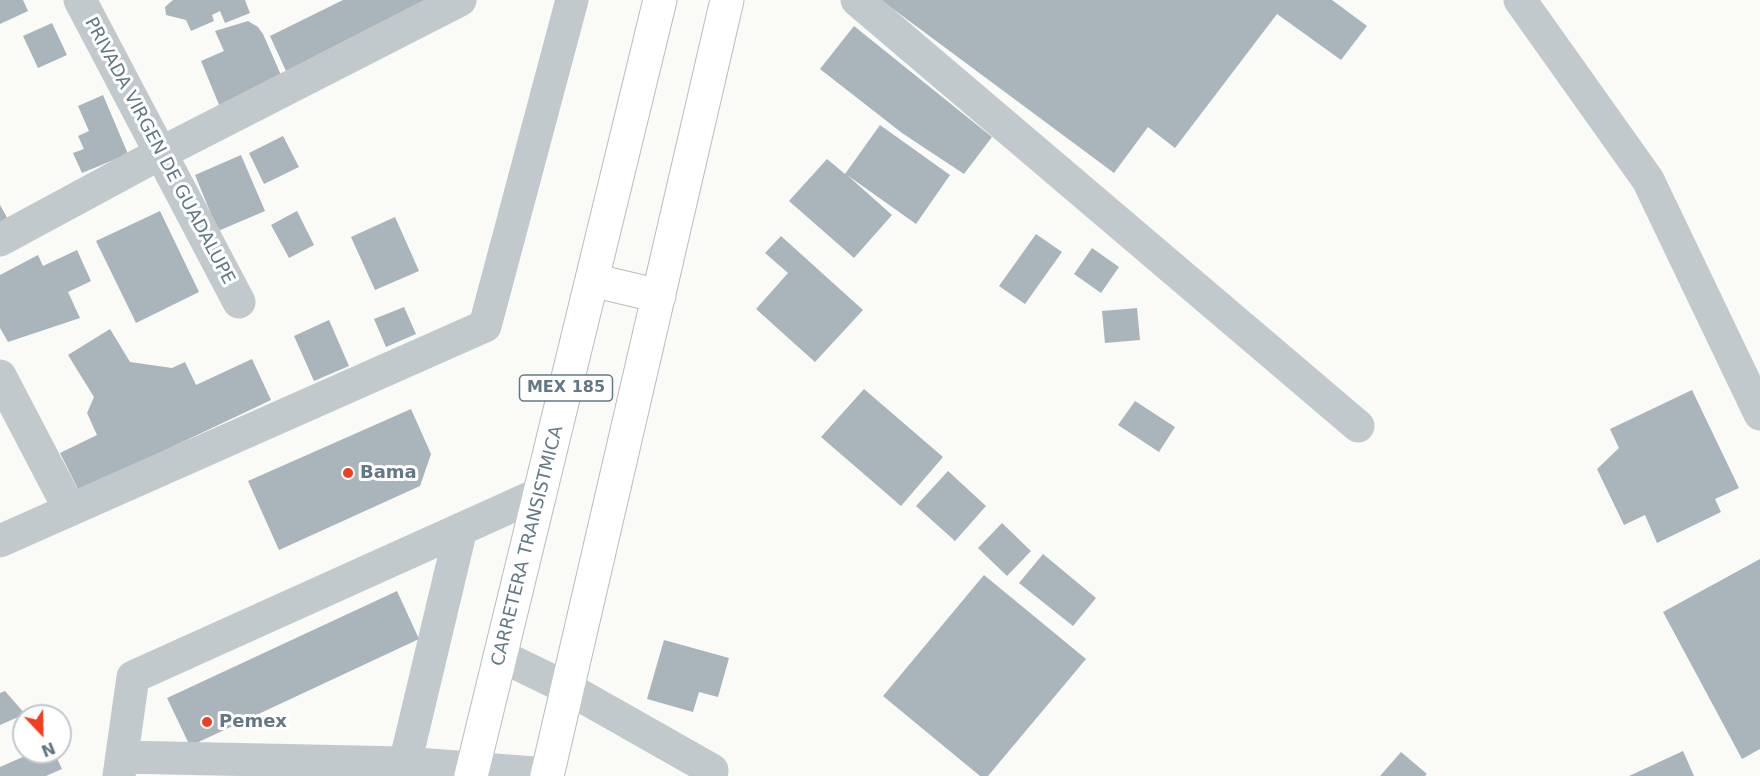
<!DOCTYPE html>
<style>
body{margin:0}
#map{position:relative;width:1760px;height:776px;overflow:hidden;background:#fafaf7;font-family:"DejaVu Sans",sans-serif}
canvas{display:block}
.north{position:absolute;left:12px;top:704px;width:60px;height:60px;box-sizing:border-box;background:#fff;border:2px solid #c0c9ce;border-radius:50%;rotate:158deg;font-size:16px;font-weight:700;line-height:24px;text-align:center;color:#627985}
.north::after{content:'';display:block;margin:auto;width:21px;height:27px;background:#f23d1f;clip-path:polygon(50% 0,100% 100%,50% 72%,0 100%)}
</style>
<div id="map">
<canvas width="1760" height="776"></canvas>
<div class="north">N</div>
</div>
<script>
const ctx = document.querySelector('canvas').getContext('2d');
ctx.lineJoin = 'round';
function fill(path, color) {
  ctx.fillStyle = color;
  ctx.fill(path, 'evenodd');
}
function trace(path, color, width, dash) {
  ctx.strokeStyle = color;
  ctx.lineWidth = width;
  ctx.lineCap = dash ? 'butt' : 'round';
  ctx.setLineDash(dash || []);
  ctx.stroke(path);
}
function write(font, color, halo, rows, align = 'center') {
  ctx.font = font + ' "DejaVu Sans",sans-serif';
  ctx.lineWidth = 6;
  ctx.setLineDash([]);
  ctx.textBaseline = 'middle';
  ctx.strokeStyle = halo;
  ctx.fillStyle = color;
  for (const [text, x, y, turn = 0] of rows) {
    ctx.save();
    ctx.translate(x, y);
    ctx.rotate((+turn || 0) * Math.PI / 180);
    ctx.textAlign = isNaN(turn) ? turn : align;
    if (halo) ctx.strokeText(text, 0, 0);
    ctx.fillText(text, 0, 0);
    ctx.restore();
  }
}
fill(new Path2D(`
 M0 0H23L28 11 0 24Z
 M173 0H245L250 13 225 23 220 11 212 15 214 21 191 31 186 20 166 15 165 7Z
 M343 0H431L286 71 270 36Z
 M881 0H1332L1367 26 1341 60 1277 14 1175 148 1148 127 1114 173Z
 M248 21 258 27 263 34 281 75 222 112 201 61 224 51 215 31Z
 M52 23 67 55 38 68 23 36Z
 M854 26 992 137 964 174 902 133 820 69Z
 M103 95 128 154 82 173 73 153 84 149 78 136 89 131 78 106Z
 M880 125 950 175 916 224 847 175 892 215 854 258 789 201 827 159 845 174Z
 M283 136 299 167 264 184 249 153Z
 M241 155 265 211 218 231 195 175Z
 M0 205 9 221 0 225Z
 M160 211 199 292 136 323 96 241Z
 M297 211 314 245 289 258 271 225Z
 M395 217 419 271 375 290 351 237Z
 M1036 234 1062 252 1025 304 999 286Z
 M781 236 863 310 815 362 756 309 788 273 765 253Z
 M1092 248 1119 267 1101 293 1074 274Z
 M77 250 91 281 68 292 80 318 8 342 0 328V275L38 255 43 266Z
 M404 307 416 334 386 347 374 319Z
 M1137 308 1140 340 1105 343 1102 311Z
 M329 320 349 366 314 381 294 336Z
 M110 329 130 362 172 368 185 362 196 385 252 359 271 400 79 491 60 453 97 435 87 413 94 397 68 355Z
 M864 389 943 457 901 506 821 437Z
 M1692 390 1739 488 1715 499 1721 512 1657 543 1645 515 1624 525 1597 469 1619 448 1610 429Z
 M1135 401 1175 427 1159 452 1118 425Z
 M411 409 431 454 420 486 279 550 248 481Z
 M948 471 986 506 955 541 916 506Z
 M1002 523 1031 551 1007 576 978 548Z
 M1043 554 1096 598 1073 626 1019 583Z
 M1760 559V749L1742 759 1663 612Z
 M984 575 1086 659 988 776H980L883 696Z
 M397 591 419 639 190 746 167 698Z
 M664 640 729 658 718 697 699 692 693 712 647 699Z
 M5 691 25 714 0 725V693Z
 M1683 751 1694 776H1629Z
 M34 752H54L62 769 46 776H0V767Z
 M1401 752 1427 774 1425 776H1380Z`), '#a9b5ba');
const major = new Path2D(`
 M592 280 659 296
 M471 776 660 0
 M547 776 727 0`);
trace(major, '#b6bdc0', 35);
trace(new Path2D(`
 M80 0 239 302
 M857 0 1358 426
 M1520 0 1648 180 1760 414
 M0 240 161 153 460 0
 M0 376 70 510
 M0 541 485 326 572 0
 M501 656 569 689 712 770 711 776
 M122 757 404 763 547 774
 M119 776 133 677 541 493
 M402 776 461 529`), '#c2c9cc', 33);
trace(major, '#fff', 33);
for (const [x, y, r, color] of [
 [348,473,6,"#f23d1f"],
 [207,722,6,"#f23d1f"]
]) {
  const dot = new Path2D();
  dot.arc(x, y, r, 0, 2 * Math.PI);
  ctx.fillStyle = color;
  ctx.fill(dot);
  trace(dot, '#fff', 2);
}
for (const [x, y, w] of [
 [566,388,93]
]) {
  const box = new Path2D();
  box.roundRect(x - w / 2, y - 13, w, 26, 4.5);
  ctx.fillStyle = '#fff';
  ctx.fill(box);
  trace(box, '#627985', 1.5);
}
write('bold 16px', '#627985', null, [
 ["MEX 185",566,388]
]);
write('18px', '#627985', '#fff', [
 ["PRIVADA VIRGEN DE GUADALUPE",159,151,62],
 ["CARRETERA TRANSISTMICA",528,546,-76]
]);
write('bold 18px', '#627985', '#fff', [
 ["Bama",360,473],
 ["Pemex",219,722]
], 'left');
</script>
